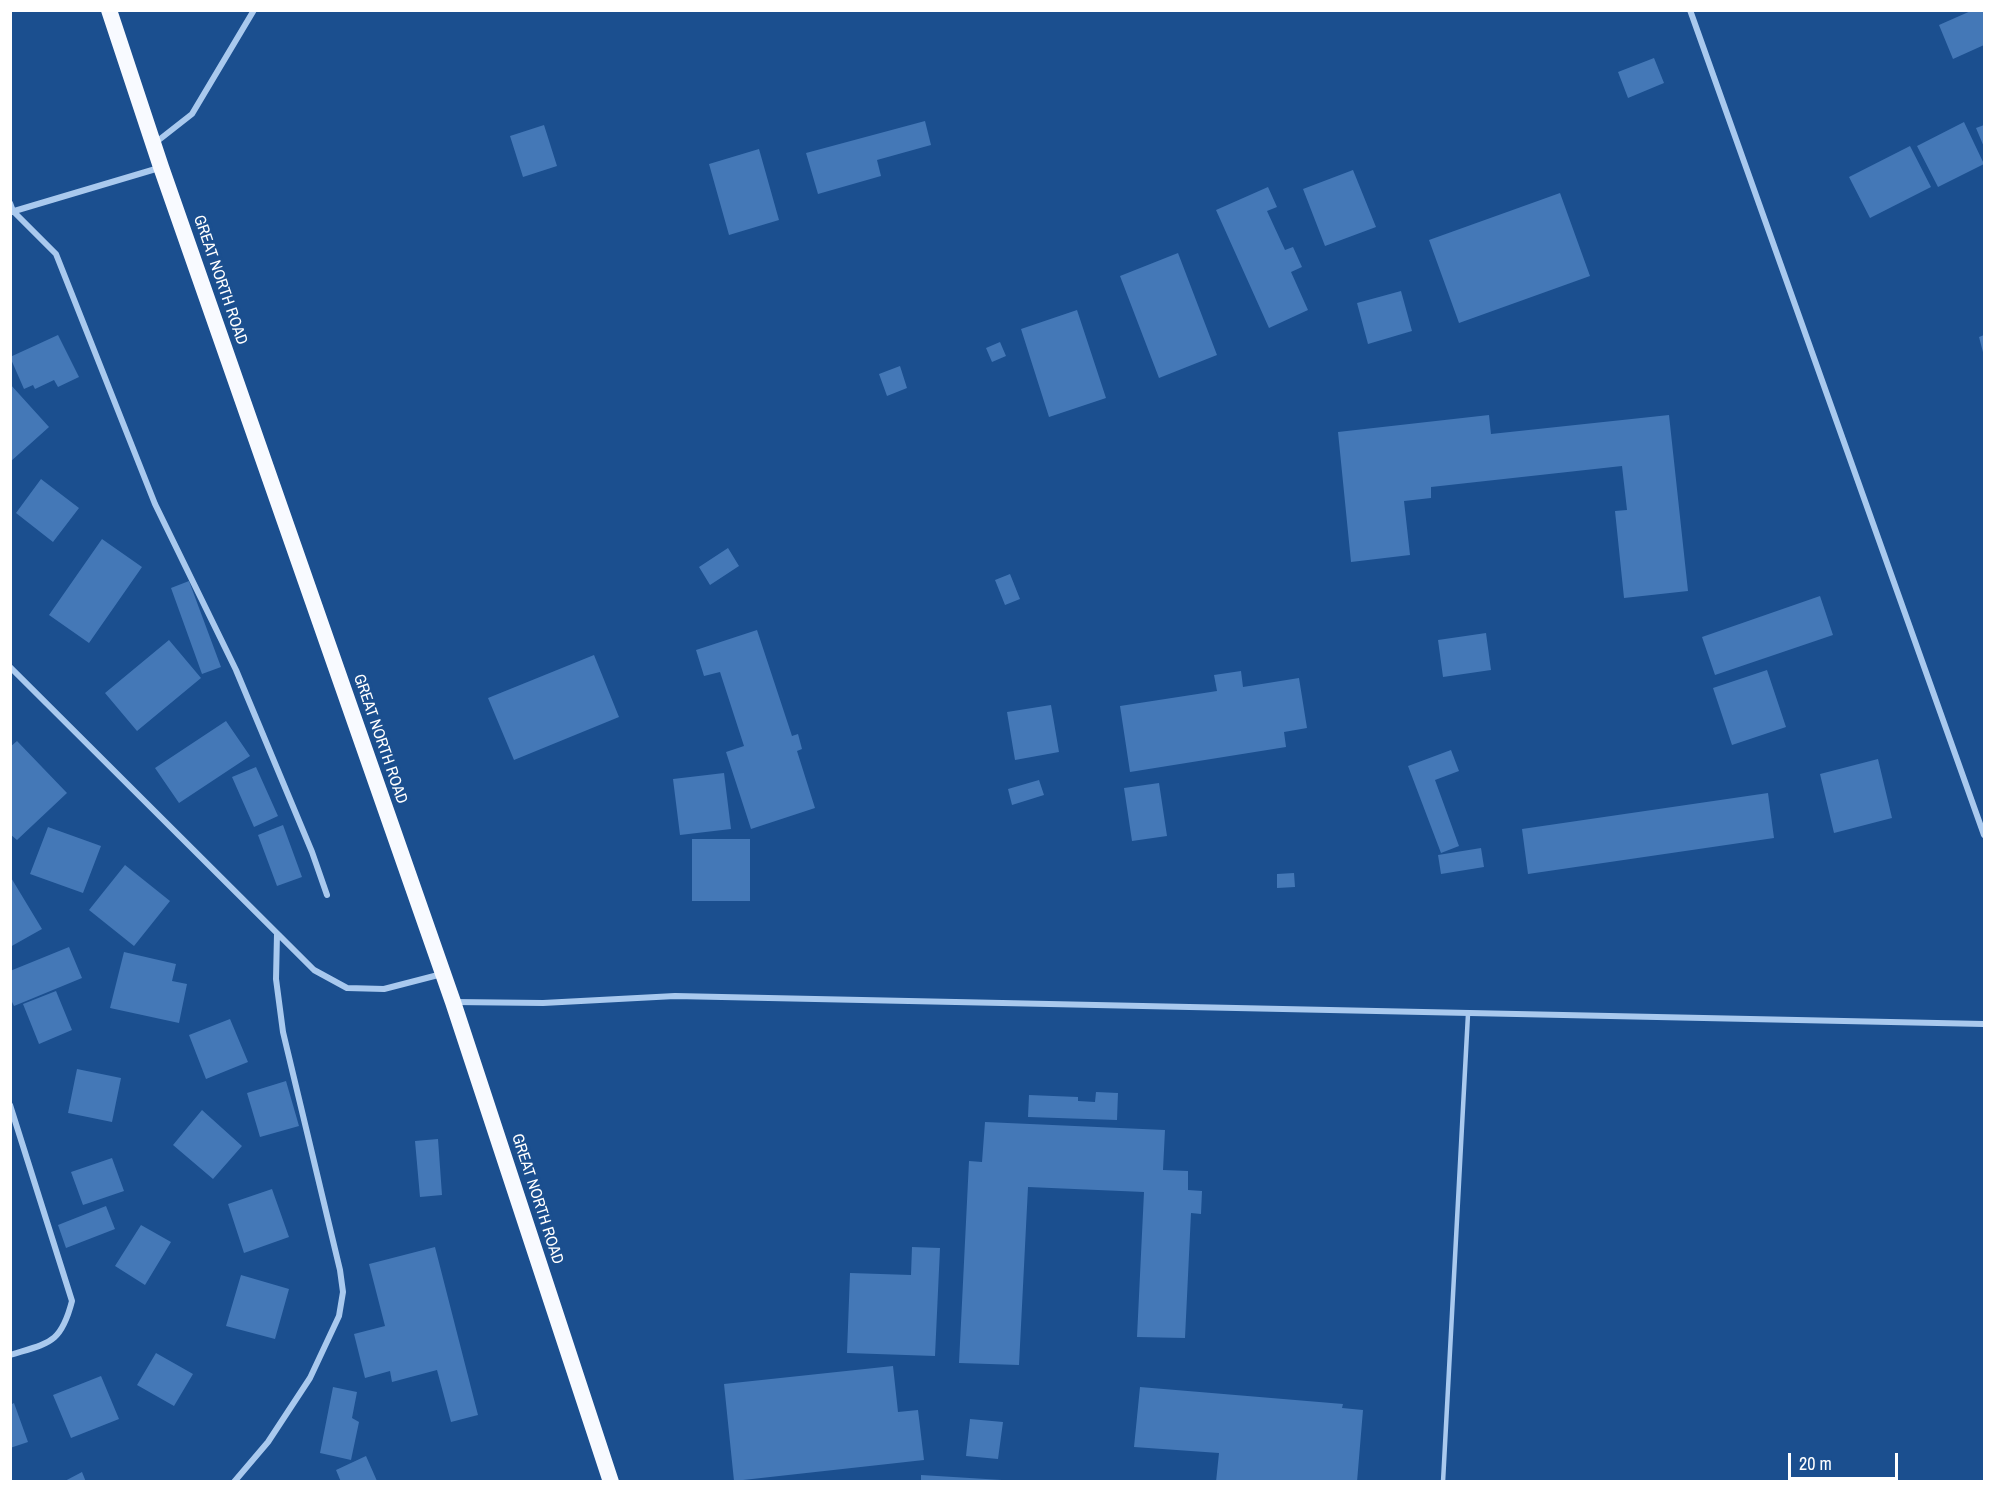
<!DOCTYPE html>
<style>
body{margin:0}
#map{position:relative;width:1995px;height:1492px;overflow:hidden;background:#1b4f8f;font-family:"Archivo Narrow",sans-serif}
canvas{display:block}
.frame{position:absolute;inset:0;border:12px solid #fff;pointer-events:none}
.scale{position:absolute;left:1788px;top:1453px;width:110px;height:27px;box-sizing:border-box;border:3px solid #fff;border-top:0;padding-left:8px;font-size:18px;line-height:21px;white-space:nowrap;color:#fff;-webkit-text-stroke:4px #1b4f8f;paint-order:stroke}
</style>
<div id="map">
<canvas width="1995" height="1492"></canvas>
<div class="frame"></div>
<div class="scale">20 m</div>
</div>
<script>
const ctx = document.querySelector('canvas').getContext('2d');
ctx.lineJoin = 'round';
function fill(path, color) {
  ctx.fillStyle = color;
  ctx.fill(path, 'evenodd');
}
function trace(path, color, width, dash) {
  ctx.strokeStyle = color;
  ctx.lineWidth = width;
  ctx.lineCap = dash ? 'butt' : 'round';
  ctx.setLineDash(dash || []);
  ctx.stroke(path);
}
function write(font, color, halo, rows, align = 'center') {
  ctx.font = font + ' "Archivo Narrow",sans-serif';
  ctx.lineWidth = 6;
  ctx.setLineDash([]);
  ctx.textBaseline = 'middle';
  ctx.strokeStyle = halo;
  ctx.fillStyle = color;
  for (const [text, x, y, turn = 0] of rows) {
    ctx.save();
    ctx.translate(x, y);
    ctx.rotate((+turn || 0) * Math.PI / 180);
    ctx.textAlign = isNaN(turn) ? turn : align;
    if (halo) ctx.strokeText(text, 0, 0);
    ctx.fillText(text, 0, 0);
    ctx.restore();
  }
}
fill(new Path2D(`
 M1973 10H1984V45L1953 59 1939 25Z
 M1654 58 1664 83 1628 98 1618 72Z
 M925 121 931 145 877 160 881 176 818 194 806 153Z
 M1964 122 1984 164 1938 187 1917 146Z
 M544 125 557 166 523 177 510 136Z
 M1984 125V147L1976 128Z
 M1910 146 1931 187 1870 218 1849 177Z
 M759 149 779 220 729 235 709 164Z
 M1353 170 1376 227 1325 246 1303 189Z
 M1268 187 1277 207 1267 211 1285 250 1293 247 1302 267 1291 272 1308 310 1269 328 1216 210Z
 M1560 193 1590 276 1459 323 1429 240Z
 M1178 253 1217 355 1159 378 1120 276Z
 M1401 291 1412 331 1368 344 1357 303Z
 M1077 310 1106 398 1049 417 1021 329Z
 M58 335 79 377 58 387 54 380 35 389 33 385 24 389 10 357Z
 M1984 335V356L1979 337Z
 M1000 342 1006 356 992 362 986 348Z
 M900 366 907 388 887 396 879 374Z
 M10 384 49 427 10 462Z
 M1489 415 1491 434 1669 415 1688 591 1624 598 1615 511 1627 510 1622 466 1431 487V498L1404 501 1410 555 1351 562 1338 432Z
 M41 479 79 508 53 542 16 513Z
 M102 539 142 567 89 643 49 615Z
 M728 548 739 566 710 585 699 567Z
 M1010 574 1020 599 1005 605 995 580Z
 M189 581 221 667 202 674 171 588Z
 M1820 596 1833 635 1715 675 1702 637Z
 M757 630 792 736 798 734 802 749 797 751 815 808 751 829 726 752 744 746 720 672 704 676 696 650Z
 M1486 633 1491 670 1443 677 1438 640Z
 M169 640 201 678 137 731 105 693Z
 M594 655 619 717 514 760 488 698Z
 M1767 670 1786 727 1732 745 1713 688Z
 M1241 671 1243 687 1299 678 1307 728 1284 732 1286 747 1130 772 1120 706 1217 691 1214 675Z
 M1051 705 1059 752 1015 760 1007 712Z
 M226 721 250 756 179 803 155 768Z
 M17 741 67 793 17 840 10 834V747Z
 M1451 750 1459 771 1435 780 1459 846 1441 853 1408 766Z
 M1878 759 1892 818 1834 833 1820 774Z
 M256 767 278 816 254 827 232 777Z
 M724 773 731 829 680 835 673 779Z
 M1039 780 1044 795 1012 805 1008 789Z
 M1159 783 1167 836 1132 841 1124 788Z
 M1768 793 1774 838 1528 874 1522 829Z
 M283 825 302 877 277 886 258 835Z
 M48 827 101 846 83 893 30 874Z
 M692 839H750V901H692Z
 M1481 848 1484 867 1441 874 1438 855Z
 M125 865 170 901 134 946 89 910Z
 M1294 873 1295 887 1277 888V874Z
 M10 876 42 929 10 947Z
 M69 947 82 978 14 1006 10 998V971Z
 M124 952 176 964 172 981 187 984 179 1023 110 1008Z
 M56 991 72 1030 39 1044 23 1004Z
 M230 1019 248 1062 206 1079 189 1035Z
 M77 1069 121 1078 112 1122 68 1113Z
 M286 1081 299 1126 260 1137 247 1093Z
 M1096 1092 1118 1093 1117 1120 1028 1117 1029 1095 1078 1097V1101L1095 1102Z
 M202 1110 242 1146 213 1179 173 1145Z
 M985 1122 1165 1130 1163 1170 1188 1171V1190L1202 1191 1201 1214 1191 1213 1185 1338 1137 1337 1144 1192 1028 1187 1019 1365 959 1363 969 1161 982 1162Z
 M438 1139 442 1195 420 1197 415 1141Z
 M112 1158 124 1191 83 1205 71 1172Z
 M272 1189 289 1237 244 1253 228 1204Z
 M106 1206 115 1229 66 1248 58 1225Z
 M141 1225 171 1242 145 1285 115 1266Z
 M435 1247 478 1415 451 1422 437 1370 392 1382 390 1371 365 1378 354 1334 385 1326 369 1264Z
 M912 1247 940 1248 935 1356 847 1353 850 1273 911 1275Z
 M241 1275 289 1289 275 1339 226 1326Z
 M156 1353 193 1374 174 1406 137 1385Z
 M893 1366 898 1412 918 1410 924 1460 734 1481 724 1384Z
 M101 1376 119 1419 71 1438 53 1395Z
 M333 1387 357 1392 352 1418 359 1422 351 1460 320 1453Z
 M1140 1387 1343 1404 1342 1408 1363 1410 1357 1482H1216L1219 1453 1134 1447Z
 M14 1403 28 1442 10 1448V1405Z
 M970 1419 1003 1422 998 1459 966 1456Z
 M366 1456 377 1481 341 1482 336 1470Z
 M82 1472 86 1482H63Z
 M921 1475 1002 1480V1482H921Z`), '#4478b7');
trace(new Path2D(`
 M1443 1482 1468 1014`), '#a9c9ee', 4.5);
trace(new Path2D(`
 M1690 10 1984 835
 M155 143 192 114 254 10
 M10 203 13 211 56 254 155 504 236 670 312 852 327 895
 M11 212 159 168
 M10 667 314 970 347 988 384 989 442 974
 M454 1002 543 1003 675 996 1984 1024
 M10 1105 72 1301C61 1344 49 1343 10 1355
 M234 1482 268 1442 310 1378 339 1316 343 1292 340 1270 283 1032 276 979 277 934`), '#a9c9ee', 6);
trace(new Path2D(`
 M109 10 161 167 453 1002 611 1482`), '#f8faff', 16);
write('16px', '#fff', '#1b4f8f', [
 ["GREAT NORTH ROAD",220,280,71],
 ["GREAT NORTH ROAD",380,739,71],
 ["GREAT NORTH ROAD",537,1199,72]
]);
</script>
